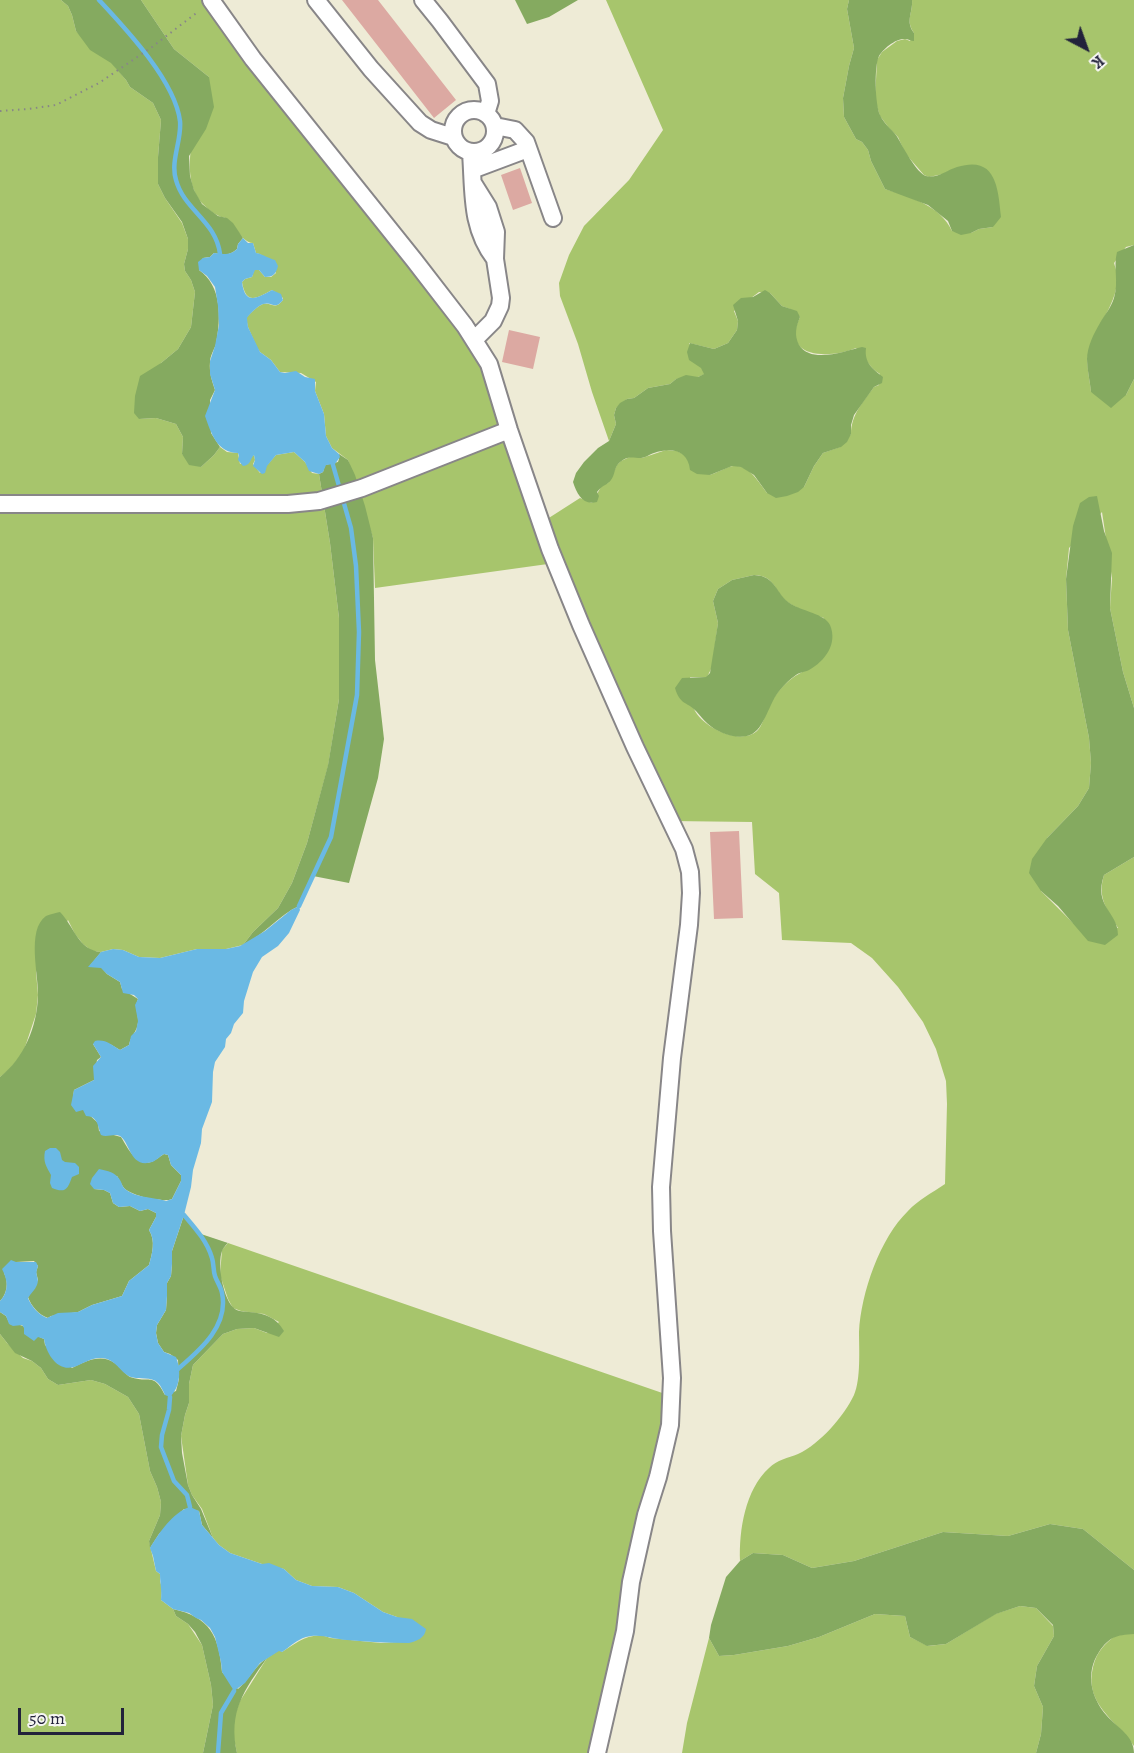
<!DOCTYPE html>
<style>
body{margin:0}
#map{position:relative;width:1134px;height:1753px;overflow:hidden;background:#eeebd6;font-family:Alegreya,serif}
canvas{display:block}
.north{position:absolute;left:1056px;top:18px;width:60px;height:60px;-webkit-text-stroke:4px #f6f6f2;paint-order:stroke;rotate:139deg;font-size:16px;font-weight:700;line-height:24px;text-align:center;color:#22223b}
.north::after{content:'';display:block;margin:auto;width:21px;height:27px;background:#22223b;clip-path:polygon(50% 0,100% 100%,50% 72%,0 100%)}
.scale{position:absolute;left:18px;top:1708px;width:106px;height:27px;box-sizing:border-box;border:3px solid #22223b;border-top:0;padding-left:8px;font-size:18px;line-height:21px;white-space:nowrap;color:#22223b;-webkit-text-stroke:4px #f6f6f2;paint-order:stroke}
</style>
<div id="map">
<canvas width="1134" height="1753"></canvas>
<div class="north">K</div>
<div class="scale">50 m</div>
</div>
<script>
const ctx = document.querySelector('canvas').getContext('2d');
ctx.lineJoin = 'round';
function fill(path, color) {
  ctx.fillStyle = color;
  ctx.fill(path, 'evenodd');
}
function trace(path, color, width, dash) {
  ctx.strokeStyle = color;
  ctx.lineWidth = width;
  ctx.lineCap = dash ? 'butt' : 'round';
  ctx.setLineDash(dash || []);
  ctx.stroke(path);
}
fill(new Path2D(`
 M0 0H61L68 6 72 15 76 31 112 63 126 80 130 87 153 103 161 120 158 157V184L165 198 182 223 188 239V249L184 264 185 271 191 280 195 292 191 327 178 349 161 363 139 419 156 418 176 424 183 437 182 454 201 467 214 455 220 447 227 452 238 453 240 464 254 455 255 460 253 464 260 473 276 455 294 452 305 462 312 473 319 474 330 543 339 618V699L328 766 307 843 292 883 278 908 253 932 243 945 226 949H197L160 958 139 957 123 950 113 949 101 952 92 951 83 944 75 934 68 920 36 972 38 995 36 1014 23 1053 9 1070 0 1077Z
 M141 0H211L489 364 541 523 580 498 592 503 602 485 608 483 617 465 621 461 632 456 642 458 666 450 677 451 685 455 689 462 710 475C716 473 727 467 733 466 749 464 759 483 767 493L804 487 814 466 823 453 840 447 851 434C851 415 863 402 874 387L879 385 880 374C869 368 865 356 856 348 831 359 779 359 800 317L790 309 782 306 770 293 759 292 734 311 738 321 737 330 728 343 714 349 689 343 705 374 698 377 676 379 670 384 648 388 634 398 627 399 616 408 614 415 616 424 609 441 592 392 578 344 560 296 559 283 569 255 584 226 629 180 663 130 606 0H849L847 9 854 48 849 66 843 98 844 117 856 139 862 142 868 150 871 161 885 189C910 197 940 205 952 231L971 233 979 229 993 227 996 191 994 181 956 168 943 174 929 177 924 175 905 153 898 137 889 128 880 116 875 100 877 60 882 52 897 41 905 39 910 41 914 33C905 19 913 14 912 0H1134V245L1126 247 1114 263C1127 298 1094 323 1088 355 1086 366 1090 380 1091 392L1126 395 1134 379V708L1123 672 1110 608 1112 578 1102 512 1069 548 1066 579 1068 630 1089 738 1091 763 1089 788 1078 806 1047 838 1041 891 1073 923 1118 928C1107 909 1097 898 1104 875L1134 857V1570L1083 1529 1050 1524 1008 1536 943 1532 854 1561 812 1568 783 1555 753 1553 740 1561C739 1530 745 1490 769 1468 777 1460 788 1458 798 1454 820 1444 844 1416 854 1395 861 1379 859 1349 859 1332 861 1293 880 1238 908 1211 918 1200 932 1193 945 1184L947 1104 946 1081 936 1049 923 1022 898 987 872 958 851 943 782 940 779 893 755 874 752 822 671 821 555 563 375 588 373 538 348 460 332 448 326 436 324 414 315 391 316 382 301 373 280 372 271 360 260 352 257 348 248 327 246 318C250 313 258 306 263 304 273 302 274 311 283 300V298L272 290C257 298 246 306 242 282L245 279 252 277 254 270H259L265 277H271L276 273C271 265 266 255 256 253L253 243C241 242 237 226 227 219 223 216 224 219 219 216 214 214 208 209 204 205 174 176 200 112 209 77L174 49ZM754 575C777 576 773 592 789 603 799 610 813 614 824 618L809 669C789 677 776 691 767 710 765 716 762 726 757 731 740 746 702 727 694 709 690 700 691 686 690 677H707L712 667 718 623 713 601 718 589 732 580Z
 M228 1243 671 1396 597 1753H237L234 1739V1717L240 1701 267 1658 279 1650 282 1652C296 1643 312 1630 330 1638L381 1643 415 1641 397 1617 383 1612 354 1593 338 1587 312 1586 296 1580 284 1569 262 1564 230 1553 219 1545 213 1538 202 1509 192 1495 188 1485 181 1436 185 1415 189 1403V1384L193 1365 223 1334 237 1329 254 1328 267 1333 279 1322 264 1314 241 1311 233 1308 228 1299 220 1275 222 1250Z
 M0 1334 7 1343 23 1358 32 1361 41 1368 48 1379 58 1385 91 1380 105 1384 128 1397 139 1414 150 1471 157 1487 161 1502 160 1515 149 1541 156 1571 160 1574V1581L162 1588 161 1600 173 1609 176 1616 188 1624 202 1645 211 1685 213 1705 203 1753H0Z
 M1020 1606 1036 1608 1053 1626 1054 1636 1037 1666 1034 1686 1043 1707 1041 1734 1036 1753H682L687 1723 709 1638 719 1656 734 1655 788 1646 819 1637 875 1614 905 1616 910 1637 928 1646 946 1644 995 1614Z
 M1118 1634H1134V1746C1115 1719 1084 1704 1093 1667 1097 1651 1105 1643 1118 1634Z`), '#a7c56c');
fill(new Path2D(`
 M61 0H141L174 49 209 77 214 107 206 129 189 156 190 176 194 190 202 204 218 216 227 218 233 223 243 238 238 244 237 249C230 256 223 255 214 253L210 257 203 258 199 270C222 286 221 318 216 344 214 350 210 356 210 362 209 372 212 381 215 390L210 400 211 433 220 447 214 455 201 467 189 465 182 454 183 437 176 424 156 418 139 419 134 413 135 396 140 376 161 363 178 349 191 327 195 292 191 280 185 271 184 264 188 249V239L182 222 165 198 158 184V157L161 120 153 103 130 87 126 80 111 63 90 50 76 31 72 15 68 6Z
 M515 0H578L549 17 527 24Z
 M849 0H912C913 13 905 21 914 33V41C911 41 908 39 905 39 896 38 883 49 879 56 874 66 875 104 880 115 884 125 895 131 899 140 904 149 917 173 926 176 937 179 947 170 957 167 996 155 998 187 1001 217L993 227 979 229 971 233 961 235 952 231 948 221 928 205 885 189 871 161 868 150 862 142 856 139 844 117 843 98 849 66 854 48 847 9Z
 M1134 245V379L1126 395 1111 408 1091 392C1090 381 1087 370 1087 359 1087 347 1094 333 1100 323 1105 314 1111 308 1114 298 1119 281 1113 268 1117 252Z
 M765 290 770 293 782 306 797 311 800 317C796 327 794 335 799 345 811 364 845 351 862 347L866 348C864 363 873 369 883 377L882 383 874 387 854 415 851 425V434L847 442 841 447 823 453 814 466 804 487 798 492 787 496 776 498 767 493 754 475 741 467 732 466 710 475 697 474 690 470C688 450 671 447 654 453 650 454 645 458 641 458 632 458 628 455 619 463 614 468 615 475 611 480 608 485 603 484 597 492L599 496 597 502C583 506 577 494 573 482L576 473 584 462 598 448 609 441 616 424 614 415 616 408 620 403 627 399 634 398 648 388 670 384 676 379 686 375 698 377 704 374 701 368 689 360 687 352 690 343 714 349 728 343 737 330 738 321 733 305 741 298 753 297Z
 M339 454 348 460 355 475 365 506 373 538 375 660 384 739 378 778 349 883 313 876 299 906C279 915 264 935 243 945L253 932 278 908 292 883 307 843 328 765 339 699V618L330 543 319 474 323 472 325 465 338 462 339 459Z
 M1097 496 1104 531 1112 553 1110 608 1123 672 1134 708V857L1104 875C1093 907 1118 911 1118 935L1105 945 1088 941 1058 906 1041 891 1029 873 1032 859 1047 838 1078 806 1089 788 1091 763 1089 738 1068 630 1066 579 1073 526 1080 503 1089 497Z
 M754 575C777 576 775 594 791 604 802 611 825 614 830 625 838 644 825 661 809 670 805 672 800 672 796 675 790 679 785 684 780 690 769 702 765 729 750 735 737 740 718 733 708 724 703 720 700 715 696 711 686 701 680 705 675 688L682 678 706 677 710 673 718 623 713 601 718 589 732 580Z
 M60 912C74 926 78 950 101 952L89 967H101L107 974 120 982 122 989 138 999C134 1008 139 1014 138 1023 137 1032 131 1035 129 1045L120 1050 110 1044H93L101 1057 97 1060 94 1080 74 1090 73 1099 81 1110H84L98 1123 99 1131 121 1137C127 1146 135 1166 151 1162 155 1161 160 1156 164 1154L168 1155 171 1165 181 1175V1181L172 1199C163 1203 133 1196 125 1189 122 1186 119 1179 117 1176L94 1189 104 1190 110 1193 113 1203 119 1207 130 1206 140 1211 148 1209 156 1213V1217L149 1230C156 1241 152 1254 149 1265L129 1281 122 1296 92 1305 78 1312 51 1316 48 1318C39 1315 31 1306 28 1297L38 1280 36 1272 38 1266 34 1261 16 1262 4 1273C9 1282 7 1294 0 1301V1077C24 1058 37 1027 38 996 39 976 26 930 46 916 50 914 56 913 60 912Z
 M184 1215 198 1233 228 1243C226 1244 223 1249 222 1251 217 1264 223 1300 235 1309 239 1312 244 1311 249 1312 264 1313 276 1317 284 1331L279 1337 254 1328 237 1329 223 1334 193 1365 189 1384V1403L185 1415 181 1436 182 1453 188 1485 192 1495 201 1509 213 1538 202 1525 199 1511 184 1509 159 1534 150 1548 149 1541 160 1515 161 1502 157 1487 150 1471 139 1414 128 1397 105 1384 91 1380 58 1385 48 1379 41 1368 32 1361 15 1353 0 1334V1312L6 1316 10 1324C13 1325 17 1324 20 1325 28 1327 35 1336 44 1339L45 1345 72 1368C86 1361 102 1353 116 1364 121 1368 125 1374 130 1377 149 1384 153 1371 165 1395L176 1391 179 1379 178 1360 170 1354 164 1352 158 1343 156 1333 157 1325 166 1310 167 1296V1283L171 1276 172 1264V1251Z
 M1050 1524 1083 1529 1134 1570V1634C1116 1635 1109 1637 1099 1652 1085 1673 1091 1698 1107 1716 1118 1728 1134 1736 1134 1753H1036L1041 1734 1043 1707 1034 1686 1037 1666 1054 1636 1053 1625 1036 1608 1020 1606 996 1614 946 1644 927 1646 910 1637 905 1616 875 1614 819 1637 788 1646 734 1655 719 1656 709 1638 711 1625 726 1577 740 1561 753 1553 783 1555 812 1568 854 1561 943 1532 1008 1536Z
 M173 1609C210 1617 219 1636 222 1672L238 1689C249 1679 255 1666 267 1658 244 1690 228 1712 237 1753H203L213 1705 211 1685 202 1645 195 1632 188 1624 176 1616Z`), '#85aa60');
fill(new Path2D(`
 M243 238 248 243H253L256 253C260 253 268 258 275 260L278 266C276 274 273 277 265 277L259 270H255L252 277 245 279 242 282C245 306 257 298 272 290L281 294 283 300C274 311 273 301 263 304 258 306 250 313 247 318L248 327 260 352 271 360 280 372 285 373 296 371 305 377 315 379V391L324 414 326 436 332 448 339 454 340 457 335 464 326 465 323 472 319 474 309 471 305 462 294 452 276 455 267 466 265 473 262 474 253 466 255 460 254 455C250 459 251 465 243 466L238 460 239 456 238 453C217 453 211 433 205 416L215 390 210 374V361L215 346 219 325 218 306 215 287 207 276 199 270 198 262 203 258 210 257 214 253C222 254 230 256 237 249L238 244Z
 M299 906 300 910 289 933 278 946 262 957 253 972 244 1001 243 1013 234 1024 231 1033 226 1039 225 1047 215 1062 213 1072 212 1102 202 1129 201 1143 193 1170 191 1187 184 1215 172 1251V1264L171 1276 167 1283V1296L166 1310 157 1325 156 1333 158 1343 164 1352 176 1357C181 1370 181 1386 170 1397L165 1395C163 1391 161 1386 158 1383 151 1376 140 1380 131 1377 120 1373 115 1357 100 1358 90 1358 83 1364 74 1367 57 1372 46 1353 44 1339L38 1337 34 1341 24 1334V1328L22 1325 13 1326 9 1324 6 1316 0 1312V1301C9 1292 8 1280 2 1269L11 1260 16 1262H36L38 1266C34 1276 40 1278 37 1285 35 1290 31 1293 28 1298 31 1306 39 1315 47 1318L58 1313 78 1312 92 1305 122 1296 129 1281 149 1265C152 1254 156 1241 149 1230L156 1217V1213L148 1209 140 1211 130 1206 119 1207 113 1203 110 1193 104 1190 94 1189 90 1184 92 1178 99 1169C108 1171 115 1172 120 1180 122 1183 122 1186 124 1188 134 1198 154 1197 166 1201L172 1199 181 1181V1175L171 1165 168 1155 164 1154C160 1156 156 1161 152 1162 130 1169 130 1142 120 1136 114 1133 107 1138 101 1135 98 1127 98 1116 86 1116L83 1110 76 1112 71 1105 74 1090 94 1080 93 1066 101 1057 93 1044 95 1041C106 1039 111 1045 120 1050L129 1045 131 1036 136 1031 138 1021 135 1005 138 999 134 995 123 993 120 982 107 974 101 968 88 967 101 952 113 949 123 950 139 957 160 958 197 949H226L240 946 265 931 291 910Z
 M50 1148H56L60 1152 62 1160 65 1162 75 1163 79 1167V1174L72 1177C68 1188 66 1194 52 1188L50 1183 51 1175C46 1166 43 1162 45 1151Z
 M190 1507 199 1511 202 1525 219 1545 230 1553 262 1564 269 1563 284 1569 296 1580 312 1586 338 1587 354 1593 383 1612 397 1617 412 1619 426 1629C425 1638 417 1641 409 1643 388 1643 368 1642 347 1640 333 1639 320 1633 306 1637 296 1640 290 1647 282 1652L279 1651 260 1663 245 1683 234 1691 222 1672 221 1662 215 1637 210 1628 201 1620 196 1618 189 1613 173 1609 161 1600C162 1589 160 1584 160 1574L156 1571 153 1556 150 1548C159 1533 173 1512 190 1507Z`), '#6ab9e4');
trace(new Path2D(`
 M99 0C126 29 175 81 180 121 182 140 170 161 176 180 184 210 216 221 220 254
 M299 906 331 837 357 695 359 632 356 566 351 528 333 465
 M178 1369C200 1350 229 1326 222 1293 221 1287 217 1282 215 1276 213 1270 214 1264 212 1258 207 1241 195 1228 184 1215
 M170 1397 169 1410 162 1435 161 1447 174 1481 187 1495 190 1507
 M218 1753 221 1713 234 1691`), '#6ab9e4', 4.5);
fill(new Path2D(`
 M342 0H378L456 100 434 118Z
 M520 168 532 203 513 210 501 175Z
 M509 330 540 337 533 369 502 362Z
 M739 831 743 918 714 919 710 832Z`), '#dca9a2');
const minor = new Path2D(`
 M211 0 253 59 414 260 465 326 489 364 509 430 550 549 581 625 635 747 684 849 690 872 691 893 689 925 672 1058 661 1187 662 1231 672 1378 670 1425 658 1477 646 1515 631 1582 625 1631 597 1753
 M316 0 371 69 420 123 431 130 453 137
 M423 0 440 21 487 84 490 101 486 114
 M453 131a21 21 0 1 1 42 0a21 21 0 1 1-42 0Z
 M495 126 515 130 526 142 553 218
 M471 153C474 191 470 227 495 259
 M472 170 528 149
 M473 183 488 207 496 232 495 259 501 298 500 306 493 321 474 340
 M0 504H288L319 501 362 488 509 430`);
trace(minor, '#888688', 20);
trace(new Path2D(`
 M0 111 28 109 56 105 99 83 152 47 199 11`), '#888688', 2, [1.5, 4.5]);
trace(minor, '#fff', 16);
</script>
